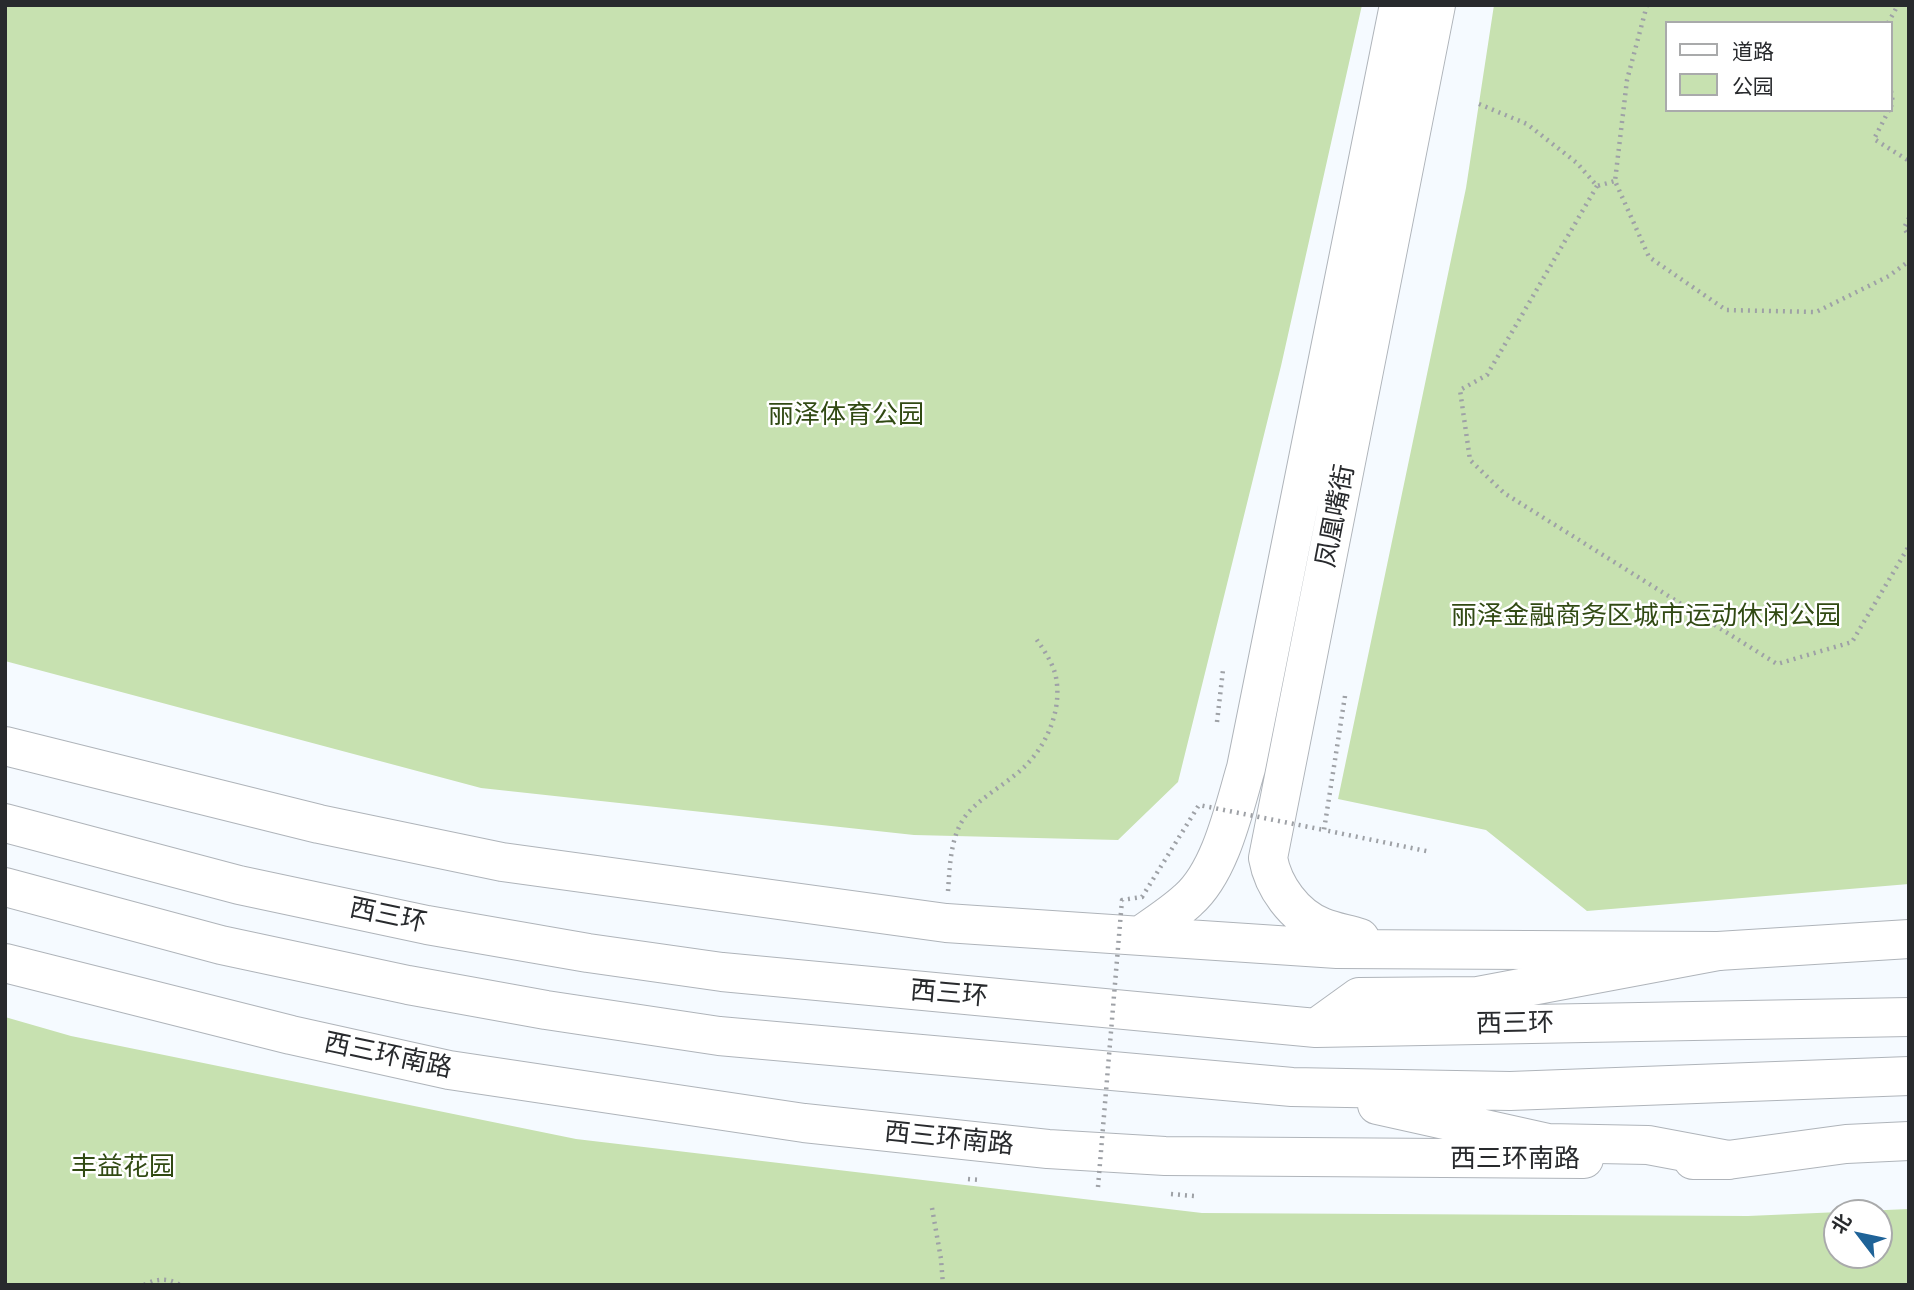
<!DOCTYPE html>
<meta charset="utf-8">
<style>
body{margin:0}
#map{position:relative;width:1914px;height:1290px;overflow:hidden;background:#f5faff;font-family:Figtree,"Noto Sans SC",sans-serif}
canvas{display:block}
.frame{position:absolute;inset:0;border:7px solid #282a2d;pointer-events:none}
.legend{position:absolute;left:1665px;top:21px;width:228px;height:91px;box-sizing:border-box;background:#fff;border:2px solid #a9aaab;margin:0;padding:9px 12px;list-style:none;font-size:21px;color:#282a2d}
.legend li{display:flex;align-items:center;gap:14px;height:35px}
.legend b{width:35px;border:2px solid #a9aaab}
.north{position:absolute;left:1823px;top:1199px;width:70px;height:70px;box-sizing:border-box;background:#fff;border:2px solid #a9aaab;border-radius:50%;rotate:302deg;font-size:19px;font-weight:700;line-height:28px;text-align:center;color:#282a2d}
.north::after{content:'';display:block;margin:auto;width:24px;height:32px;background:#1f6398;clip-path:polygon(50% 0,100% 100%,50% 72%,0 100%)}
</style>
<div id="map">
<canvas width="1914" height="1290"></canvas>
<div class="frame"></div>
<ul class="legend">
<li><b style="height:9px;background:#fff"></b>道路</li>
<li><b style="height:19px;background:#c7e1b0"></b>公园</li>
</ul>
<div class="north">北</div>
</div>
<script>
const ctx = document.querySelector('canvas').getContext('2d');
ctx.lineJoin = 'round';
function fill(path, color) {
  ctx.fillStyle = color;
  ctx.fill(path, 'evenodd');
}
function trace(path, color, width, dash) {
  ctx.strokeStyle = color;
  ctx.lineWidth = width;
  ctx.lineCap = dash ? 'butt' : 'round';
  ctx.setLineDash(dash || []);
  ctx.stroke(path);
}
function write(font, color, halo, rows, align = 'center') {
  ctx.font = font + ' Figtree,"Noto Sans SC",sans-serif';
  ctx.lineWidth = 5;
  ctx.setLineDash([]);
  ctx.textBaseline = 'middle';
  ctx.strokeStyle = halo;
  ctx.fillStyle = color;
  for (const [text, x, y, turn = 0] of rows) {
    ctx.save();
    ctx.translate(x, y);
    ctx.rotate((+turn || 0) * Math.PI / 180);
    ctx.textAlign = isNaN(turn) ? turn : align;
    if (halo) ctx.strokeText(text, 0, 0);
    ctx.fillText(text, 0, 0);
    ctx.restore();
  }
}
fill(new Path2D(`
 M5 5H1362L1281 366 1178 782 1118 840 914 835 481 788 5 661Z
 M1494 5H1909V884L1587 911 1486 830 1338 799 1466 188ZM1667 23H1891V110H1667Z
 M5 1017 71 1036 576 1139 1202 1213 1748 1216 1909 1209V1285H5ZM1837 1213H1879V1255H1837Z`), '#c7e1b0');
const minor = new Path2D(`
 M5 746 319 824 502 862 946 923 1337 949 1718 951 1909 939
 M1141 935C1157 924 1174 913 1188 900 1221 871 1234 808 1246 768L1399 5
 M1360 938C1348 934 1334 932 1322 927 1294 916 1273 886 1268 858L1436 5
 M5 963 291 1035 449 1070 804 1123 1048 1149 1165 1156 1584 1159
 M1693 1160H1728L1846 1144 1909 1141`);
const highway = new Path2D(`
 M5 823 239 885 427 925 588 953 722 972 1316 1028 1909 1017
 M5 887 221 945 408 985 546 1010 719 1036 1292 1087 1510 1091 1909 1076
 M1316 1028 1359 997 1478 996 1718 951
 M1377 1105 1548 1143 1648 1145 1728 1160`);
trace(minor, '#afb4ba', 40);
trace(highway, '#afb4ba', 40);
trace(new Path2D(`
 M1647 5 1627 80 1615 181 1649 257 1726 310 1816 312 1889 276 1909 261
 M1888 23 1898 5
 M1891 91 1893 103 1891 106
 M1479 104 1527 124 1577 163 1597 186 1615 181
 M1889 110 1874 139 1909 161
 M1597 186 1487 375 1460 390 1470 460 1504 493 1777 664 1852 642 1909 546
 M1909 218 1904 228 1909 236
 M1345 696 1324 830 1431 852
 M1217 722 1223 670
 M948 891C950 866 950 835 967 814 984 794 1011 782 1029 762 1050 739 1063 704 1055 673 1051 660 1042 647 1034 636
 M968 1179 981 1180
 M1171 1194 1194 1196
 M932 1208 941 1259 943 1285
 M144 1285C157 1278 168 1278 180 1285`), '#9ea1a6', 4.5, [2, 5]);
trace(minor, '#fff', 38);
trace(highway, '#fff', 38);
trace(new Path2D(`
 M1098 1187 1122 900 1142 897 1199 805 1324 830`), '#9ea1a6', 4.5, [2, 5]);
write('26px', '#314a13', '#fff', [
 ["丽泽体育公园",846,415],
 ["丽泽金融商务区城市运动休闲公园",1646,616],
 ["丰益花园",123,1167]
]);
write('26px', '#282a2d', '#fff', [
 ["凤凰嘴街",1336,516,-79],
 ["西三环",388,916,12],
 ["西三环",949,994,5],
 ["西三环",1515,1024,-1],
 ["西三环南路",388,1056,12],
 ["西三环南路",949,1139,6],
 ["西三环南路",1515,1159]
]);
</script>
